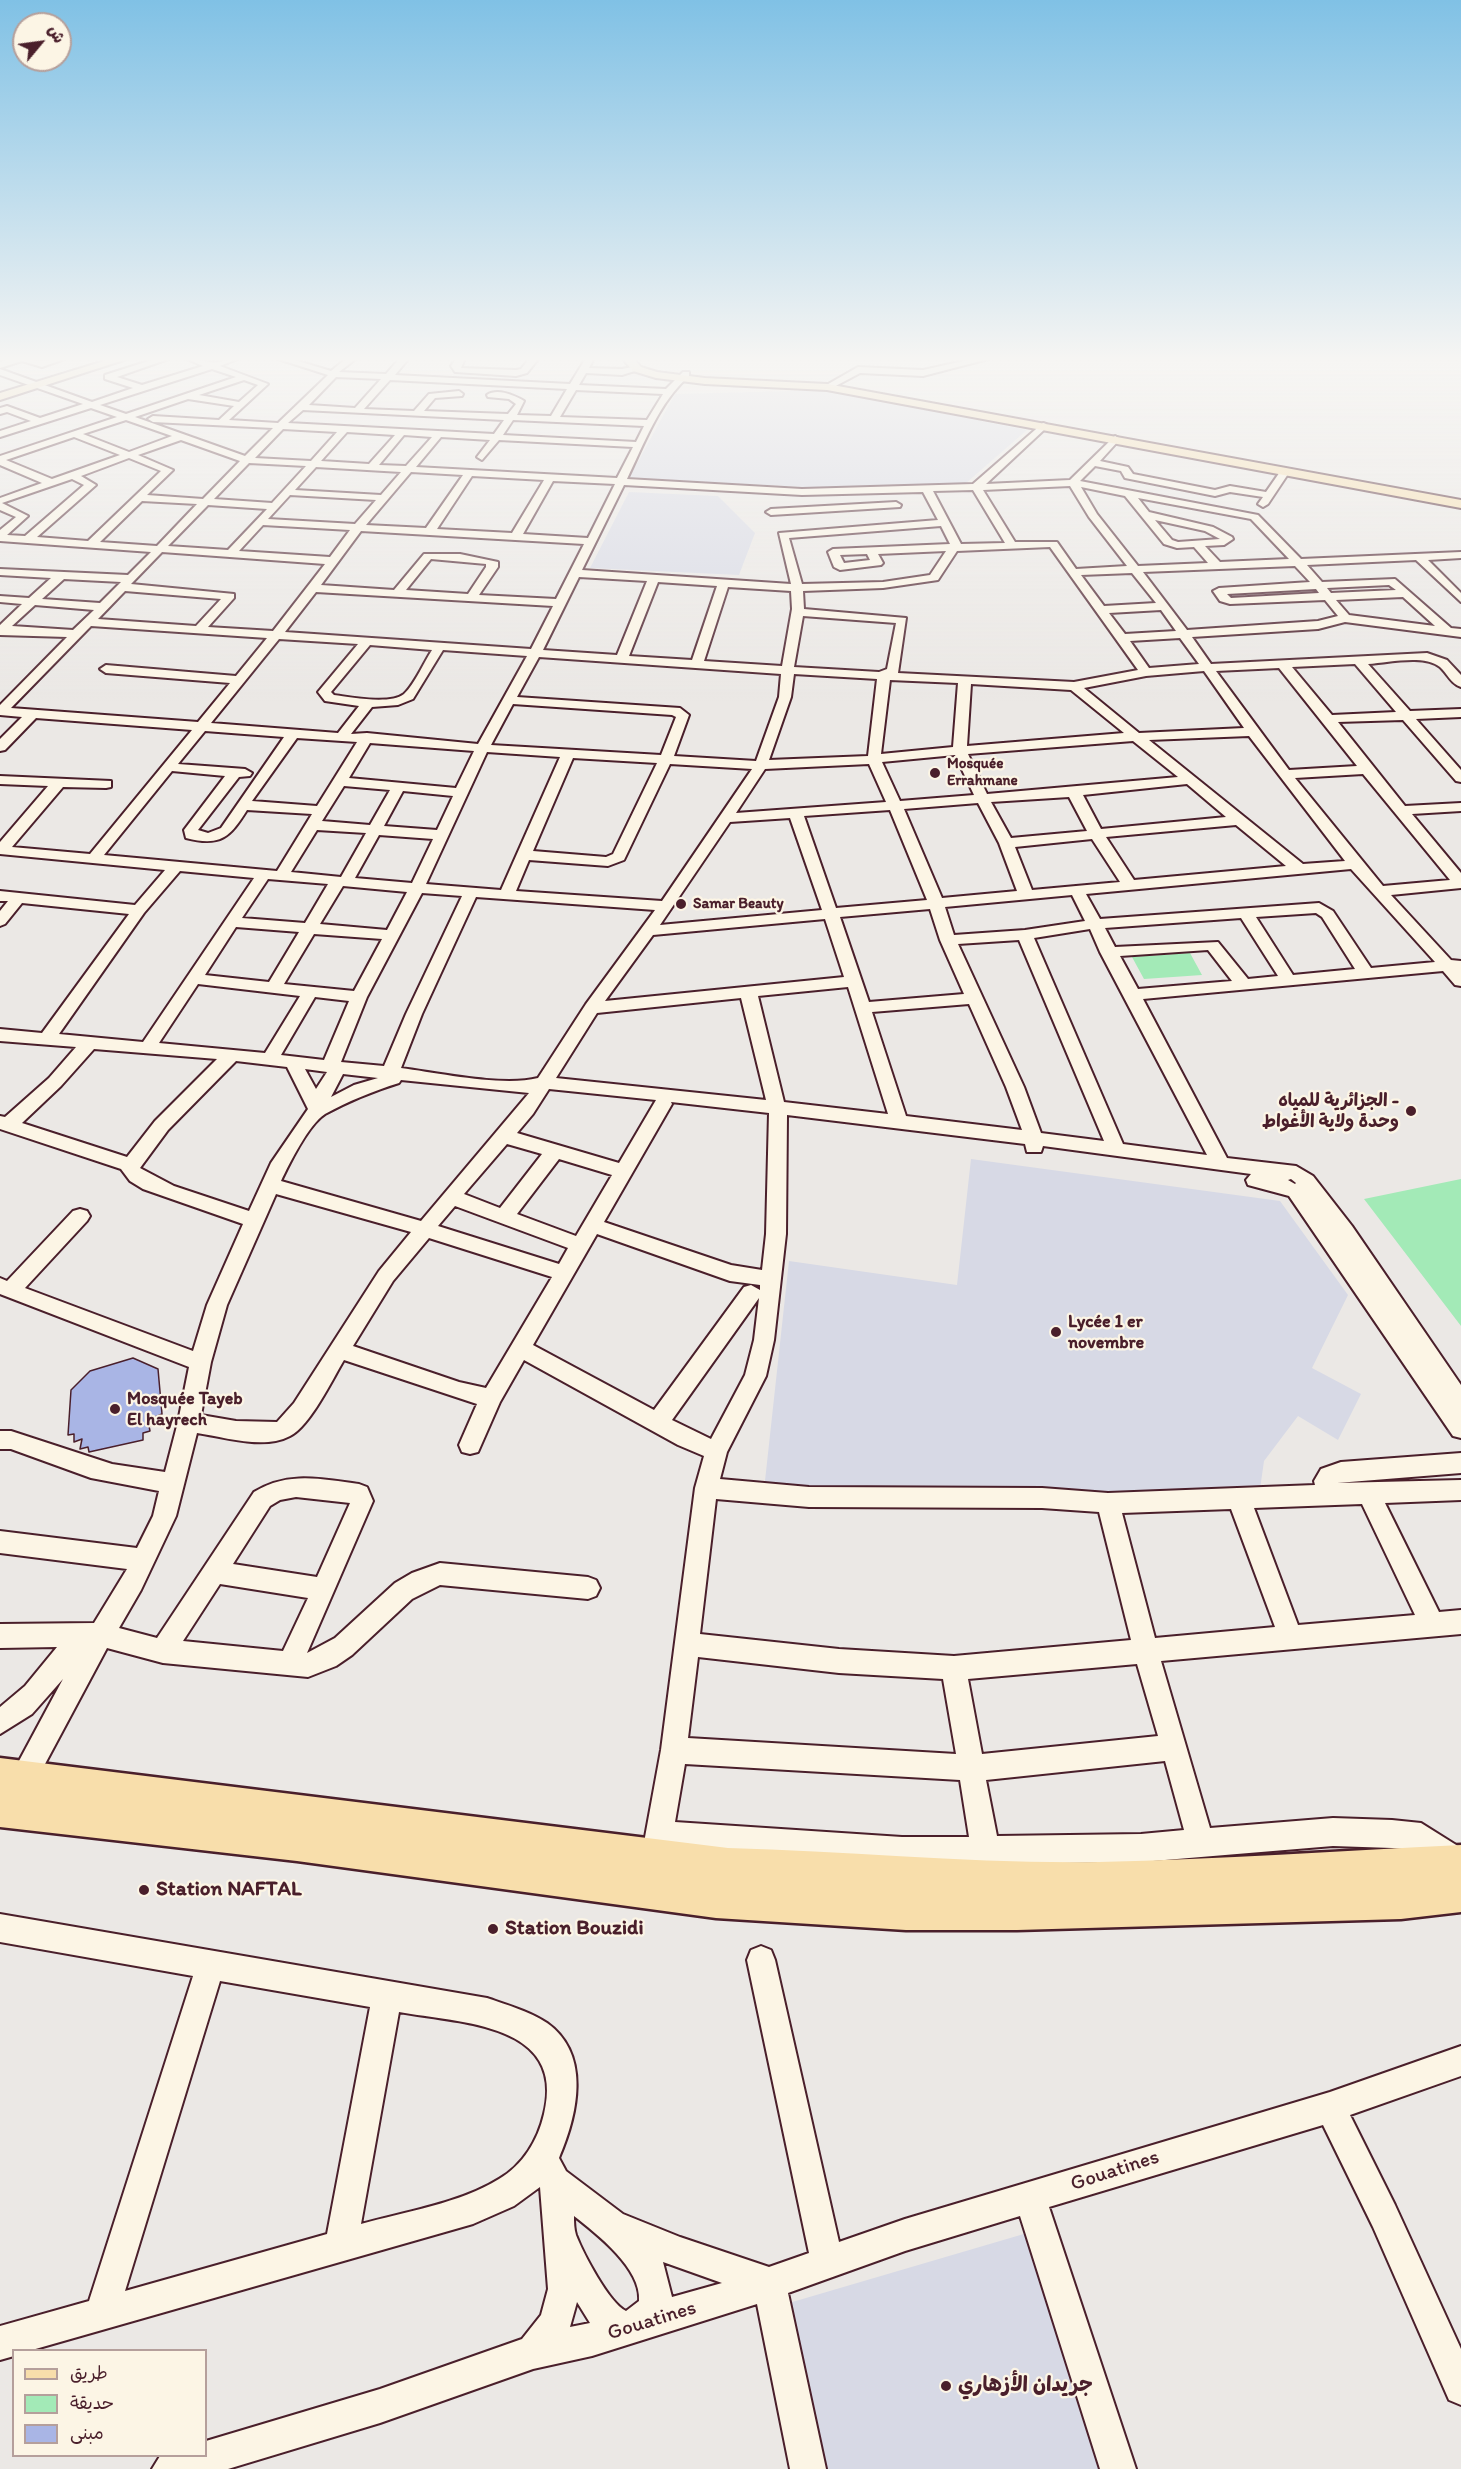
<!DOCTYPE html>
<meta charset="utf-8">
<style>
body{margin:0}
#map{position:relative;width:1461px;height:2469px;overflow:hidden;background:#ebe8e5;font-family:Itim,"Playpen Sans Arabic",sans-serif}
canvas{display:block}
.legend{position:absolute;left:12px;top:2349px;width:195px;height:108px;box-sizing:border-box;background:#fcf5e5;border:2px solid #b59f9b;margin:0;padding:8px 10px;list-style:none;font-size:18px;color:#4a1f2b}
.legend li{display:flex;align-items:center;gap:12px;height:30px}
.legend b{width:30px;border:2px solid #b59f9b}
.north{position:absolute;left:12px;top:12px;width:60px;height:60px;box-sizing:border-box;background:#fcf5e5;border:2px solid #b59f9b;border-radius:50%;rotate:61deg;font-size:16px;font-weight:700;line-height:24px;text-align:center;color:#4a1f2b}
.north::after{content:'';display:block;margin:auto;width:21px;height:27px;background:#4a1f2b;clip-path:polygon(50% 0,100% 100%,50% 72%,0 100%)}
</style>
<div id="map">
<canvas width="1461" height="2469"></canvas>
<ul class="legend">
<li><b style="height:8px;background:#f8deab"></b>طريق</li>
<li><b style="height:16px;background:#a3eab7"></b>حديقة</li>
<li><b style="height:16px;background:#a9b5e5"></b>مبنى</li>
</ul>
<div class="north">ش</div>
</div>
<script>
const ctx = document.querySelector('canvas').getContext('2d');
ctx.lineJoin = 'round';
function fill(path, color) {
  ctx.fillStyle = color;
  ctx.fill(path, 'evenodd');
}
function trace(path, color, width, dash) {
  ctx.strokeStyle = color;
  ctx.lineWidth = width;
  ctx.lineCap = dash ? 'butt' : 'round';
  ctx.setLineDash(dash || []);
  ctx.stroke(path);
}
function write(font, color, halo, rows, align = 'center') {
  ctx.font = font + ' Itim,"Playpen Sans Arabic",sans-serif';
  ctx.lineWidth = 4.5;
  ctx.setLineDash([]);
  ctx.textBaseline = 'middle';
  ctx.strokeStyle = halo;
  ctx.fillStyle = color;
  for (const [text, x, y, turn = 0] of rows) {
    ctx.save();
    ctx.translate(x, y);
    ctx.rotate((+turn || 0) * Math.PI / 180);
    ctx.textAlign = isNaN(turn) ? turn : align;
    if (halo) ctx.strokeText(text, 0, 0);
    ctx.fillText(text, 0, 0);
    ctx.restore();
  }
}
fill(new Path2D(`
 M825 390 1027 430 965 484 844 489 629 478 675 394Z
 M629 492 718 496 755 533 739 575 590 568Z
 M971 1159 1280 1201 1348 1295 1312 1368 1361 1394 1338 1440 1298 1416 1264 1461 1259 1496 764 1490 789 1261 957 1285Z
 M1034 2231 1113 2469H822L789 2303Z`), '#d7d9e5');
fill(new Path2D(`
 M1190 953 1202 975 1144 979 1132 957Z
 M1461 1179V1326L1364 1199Z`), '#a3eab7');
const building = new Path2D(`
 M133 1358 158 1369 162 1414 155 1417 156 1424 149 1426 150 1431 143 1433V1440L89 1452 88 1447 80 1449 82 1439 74 1442V1434L68 1435 71 1390 90 1371Z`);
fill(building, '#a9b5e5');
trace(building, '#4a1f2b', 1.5);
const minor = new Path2D(`
 M13 358 42 361 67 358 42 367 22 361 0 368V362Z
 M103 358H111V360L107 363Z
 M158 358H171L117 377 142 385 203 366 185 358C194 358 201 361 210 362 219 364 230 358 240 358L220 366 268 384 229 420 278 423 328 375 275 358H288L331 371 347 358H357L339 372 386 374 400 358H409L395 375 570 384 586 358H594L589 368 622 369 637 366 641 369 622 375 586 373 579 385 666 389 683 372H689V376C659 402 644 444 627 479L802 489 973 484 1043 423 1046 424V428L986 484 1070 480 1115 436 1120 439 1100 461 1128 467 1133 474 1215 490 1230 486 1266 492 1282 469H1288L1290 471 1268 504 1263 507 1258 504 1263 497 1230 492 1215 496 1125 478 1121 471 1095 466 1080 481 1258 515 1301 559 1461 552V558L1428 560 1461 593V602L1416 560 1307 565 1322 582 1395 579 1451 628 1461 629V637L1345 622 1318 629 1192 637 1211 664 1427 653 1447 660 1461 675V687C1451 684 1447 673 1440 667 1424 654 1387 663 1368 664L1410 711 1461 709V717L1416 719 1461 770V782L1456 781 1403 720 1338 722 1405 806 1461 803V811L1412 814 1461 873V888L1391 895 1451 960 1461 961V986L1455 985 1443 971 1143 999 1227 1158 1296 1166 1313 1176 1352 1226 1461 1385V1438L1453 1436 1289 1196 1248 1185 1246 1180 1251 1174 1043 1146 1041 1152H1027L1025 1144 787 1115 786 1234 774 1340 766 1376 727 1452 720 1479 809 1487 1042 1488 1108 1493 1315 1485 1314 1481 1321 1469 1341 1462 1461 1453V1473L1337 1483 1461 1480V1500L1385 1503 1439 1612 1461 1610V1634L1161 1661 1210 1828 1333 1818 1392 1820 1421 1823 1461 1848V1878L1417 1850 1392 1848 1333 1846 1141 1862 902 1865 670 1848 665 1869 655 1873 645 1869 641 1859 661 1750 695 1488 704 1456 678 1445 524 1360 500 1402 478 1452 470 1454 462 1452 459 1445 477 1404 344 1360C332 1380 310 1426 290 1436 264 1450 224 1437 197 1433L176 1516 141 1590 119 1628 157 1638 254 1492C288 1471 321 1479 359 1484L367 1487 373 1501 307 1653 335 1638 395 1583 412 1573 440 1563 588 1577 596 1580 600 1588 596 1596 588 1599 440 1585 412 1599 352 1655 336 1666 308 1677 163 1663 107 1648 30 1792 21 1796 12 1792 8 1783 12 1774 63 1679 32 1714 0 1734V1707L25 1686 57 1647 0 1648V1624L94 1623 127 1569 0 1553V1531L137 1548 153 1516 159 1491 91 1478 11 1449H0V1431H11L112 1464 165 1472 178 1422 189 1367 0 1294V1278L7 1281 73 1211 80 1209 87 1211 90 1216 87 1221 25 1288 193 1351 207 1305 243 1224 143 1189 130 1181 121 1169 0 1129V1116L5 1117 49 1078 76 1047 0 1041V1029L42 1033 129 914 22 903 5 924 0 926V911L8 901H0V891L135 905 165 870 0 854V842L48 786 0 784V776L111 781V787L106 788 63 787 12 847 90 854 192 730 36 718 5 750 0 751V739L22 717 0 715V705L67 637 0 635V625L22 604 0 602V596L29 598 51 578 0 575V569L128 575 151 552 0 541V530L16 517 0 510V498L42 483 0 465V456L117 417 91 408 0 437V431L31 421 7 412 0 414V408L7 406 40 418 83 404 0 375V369L92 402 133 388 105 379V375ZM212 369 236 377 126 414 100 405ZM336 377 381 379 355 408 309 405ZM244 380 258 385 239 402 199 395ZM390 380 567 389 551 416 517 415 524 401C514 395 497 388 487 395L488 397 509 399 516 404 508 414 424 411 435 398 462 396 463 394 459 391 429 394 414 411 364 409ZM576 390 663 394 647 420 560 417ZM188 399 234 406 219 420 153 416 148 419 153 422 273 428 245 456 135 417ZM303 410 504 420 494 434 288 423ZM126 420 172 436 129 452 83 434ZM513 420 644 426 636 442 503 435ZM283 429 337 432 311 461 255 458ZM347 432 395 435 369 464 321 461ZM404 435 432 437 406 466 379 465ZM74 437 120 455 52 479 6 460ZM441 437 490 440 477 457 482 460 499 440 633 447 617 478 416 467ZM181 440 240 461 203 499 147 495 173 470 138 455ZM129 458 161 471 88 541 37 537 96 485 81 476ZM249 463 306 466 272 503 214 499ZM316 467 401 472 381 495 295 490ZM411 472 463 475 426 528 366 525ZM472 476 544 480 512 533 437 529ZM72 479 84 485 25 536 7 535 28 516 2 503ZM553 481 615 484 588 538 523 534ZM624 485 802 495 923 492 938 520 779 533 791 584 582 570ZM1070 486 1089 517 1127 566 1076 569 1057 542H1015L983 490ZM1081 487 1125 496 1164 544 1177 548 1194 547 1208 563 1138 566 1097 514ZM973 490 1005 543 961 544 933 491ZM290 495 376 500 355 524 268 519ZM1138 498 1251 519 1289 559 1220 562 1205 546 1224 545 1233 539 1232 537 1213 527 1149 512ZM142 501 197 504 157 546 100 542ZM208 505 267 509 228 550 168 546ZM1155 520 1205 531 1220 539 1178 542 1172 540ZM263 525 350 530 330 557 239 551ZM941 526 950 544 833 549 828 552 834 567 840 570 881 565 883 563 878 554 946 551 930 575 883 582 802 584 789 538ZM361 531 584 544 556 599 479 595 498 567V562L460 554H424L394 590 321 585ZM1050 547 1138 670 1074 682 898 673 906 618 804 609 803 591 883 588 938 580 957 551ZM162 552 325 564 273 631 208 627 234 598V594L131 584ZM867 554 870 560 844 563 840 555ZM431 559 486 564V567L468 594 406 590ZM1295 566 1310 582 1219 588 1213 591 1220 601 1230 604 1325 600 1338 616 1318 621 1187 630 1143 572ZM1132 573 1156 603 1104 606 1081 575ZM579 577 647 581 617 655 543 650ZM64 579 121 582 100 603 42 599ZM658 582 717 586 692 660 629 656ZM1389 585 1396 590 1331 593 1327 588ZM728 587 791 591 792 609 782 666 704 661ZM1316 589 1319 593 1231 598 1227 594ZM125 591 221 599 196 626 98 619ZM316 592 553 606 531 649 285 632ZM1403 597 1435 626 1349 615 1336 600ZM35 605 94 610 73 630 12 626ZM1161 610 1176 631 1125 634 1109 613ZM803 616 896 623 887 669 879 672 794 667ZM91 626 267 638 236 676 106 665 100 669 106 673 230 683 198 722 11 708ZM1180 638 1199 664 1149 668 1130 641ZM279 639 358 644 318 692 325 701 359 706 338 733 211 723ZM370 645 432 650C424 662 415 684 404 694 390 705 350 697 334 695L331 692ZM443 650 527 656 478 744 367 733 351 734 372 707 398 705 413 699ZM539 657 781 674 779 697 756 761 674 756 689 715 680 708 517 697ZM1355 664 1396 712 1332 715 1292 667ZM1279 668 1357 766 1289 770 1216 671ZM1204 671 1244 728 1139 733 1084 688 1146 676ZM794 674 877 679 868 756 769 760 791 697ZM890 680 958 683 953 747 881 754ZM971 684 1071 690 1124 733 967 746ZM513 704 672 715 676 717 661 755 491 745ZM205 731 284 737 221 828 208 833 198 830 239 777 250 776 252 773 245 769 178 764ZM1249 736 1345 861 1303 864 1149 740ZM297 738 357 742 317 806 252 801ZM1133 741 1178 777 987 794 968 754ZM370 743 474 751 456 788 349 778ZM487 752 560 757 501 890 426 884ZM955 755 974 795 900 801 882 762ZM573 758 657 763 613 854 606 857 533 851ZM670 764 752 769 662 901 516 891 529 860 608 866 624 860ZM869 764 886 802 736 813 765 769ZM172 771 225 776 184 830 186 838C221 847 230 837 247 810L312 814 277 871 104 855ZM1363 774 1450 880 1383 886 1295 778ZM1187 784 1226 817 1101 829 1083 795ZM344 786 390 790 370 825 322 821ZM403 791 453 796 437 830 384 826ZM1069 797 1087 831 1011 838 991 802ZM978 803 999 843 1017 891 942 898 904 809ZM890 810 927 900 836 908 804 816ZM790 818 822 910 660 925 730 822ZM1236 825 1286 866 1134 880 1106 837ZM317 830 366 833 341 877 291 872ZM379 835 433 839 412 883 355 878ZM1092 839 1120 882 1032 890 1015 847ZM1351 869 1435 962 1371 968 1333 911 1319 903 1100 919 1086 894ZM180 871 254 878 143 1042 59 1034 144 913ZM268 879 328 884 305 923 242 918ZM343 886 407 892 387 930 320 924ZM422 893 462 896 406 1014 384 1066 341 1062 367 997ZM1072 895 1085 921 1025 930 954 935 945 907ZM476 897 655 910 586 1004 538 1078C503 1087 439 1073 401 1068L422 1014ZM930 909 940 940 964 994 869 1002 840 917ZM1316 913 1322 917 1355 969 1293 975 1256 917ZM1241 918 1278 976 1248 979 1218 942 1115 947 1105 928ZM825 919 844 977 605 1001 653 935ZM236 927 299 932 269 982 205 975ZM1090 929 1100 952 1207 1155 1123 1144 1034 938ZM314 934 382 939 354 991 284 984ZM1019 940 1104 1141 1041 1133 1024 1087 958 944ZM1208 950 1232 981 1138 989 1120 956ZM198 984 300 996 265 1053 159 1043ZM848 987 888 1114 784 1102 758 996ZM315 997 349 1001 324 1060 281 1055ZM741 998 766 1100 556 1078 597 1013ZM969 1004 1006 1087 1022 1130 906 1116 872 1012ZM94 1049 217 1059 155 1121 127 1157 22 1123 61 1086ZM236 1061 287 1067 308 1109 271 1163 249 1211 174 1186 140 1168 168 1130ZM305 1069 327 1072 316 1089ZM343 1074 378 1078 354 1085 331 1097ZM401 1080 529 1093 421 1221 281 1181C289 1164 309 1124 325 1114 349 1101 373 1091 399 1083ZM549 1089 656 1100 619 1163 517 1133 533 1114ZM671 1102 769 1113 766 1234 762 1270 731 1265 604 1222 672 1104ZM507 1144 542 1154 500 1208 464 1194ZM559 1159 612 1175 576 1236 517 1214ZM1291 1179 1296 1183 1295 1184 1288 1180ZM276 1194 411 1232 379 1271 294 1403 277 1422 236 1421 201 1415 211 1362 227 1305ZM455 1206 568 1248 559 1264 438 1226ZM597 1234 730 1281 760 1285V1290L751 1285 744 1287 654 1410 533 1345ZM429 1238 552 1277 486 1388 459 1382 353 1346 393 1281ZM759 1298 754 1340 745 1375 711 1439 672 1420ZM296 1497 350 1503 317 1577 233 1564 270 1506 280 1500ZM716 1499 809 1507 1042 1508 1099 1512 1131 1640 954 1656 839 1649 700 1634ZM1362 1504 1415 1615 1298 1625 1254 1508ZM1231 1509 1275 1627 1155 1638 1122 1513ZM220 1584 308 1598 283 1651 183 1641ZM698 1657 839 1673 943 1679 956 1754 688 1738ZM1137 1664 1158 1736 982 1754 968 1679ZM1165 1761 1184 1830 1141 1834 997 1836 986 1780ZM685 1764 960 1780 969 1837H902L675 1822Z
 M457 358H465L461 368 516 370 521 369 530 358H539L527 373 516 376 455 372 451 366Z
 M977 358H992L923 376 860 373 830 389 823 387 858 367 923 370Z
 M896 502 901 505 900 507 771 515 766 512 771 509Z
 M0 1914 487 1998C507 2005 529 2011 547 2023 592 2055 577 2116 559 2158L566 2171 623 2214 680 2237 769 2267 809 2253 747 1960 751 1950 761 1946 771 1950 775 1960 839 2242 905 2219 1330 2092 1461 2046V2076L1350 2115 1395 2205 1461 2349V2405L1449 2400 1373 2227 1323 2125 1049 2207 1136 2469H1100L1020 2216 905 2251 788 2293 826 2469H790L757 2304 592 2356 533 2369 380 2423 228 2469H152L160 2456H206V2441L380 2389 522 2339 541 2315 548 2289 540 2187 514 2206 473 2224 32 2350H14V2356L0 2360V2326L89 2301 193 1976 0 1942ZM220 1981 370 2007 327 2234 125 2291ZM399 2012C460 2023 567 2023 544 2114 538 2140 523 2165 499 2179 461 2203 404 2212 361 2224ZM574 2216C597 2234 642 2269 639 2301L626 2311C609 2303 583 2253 576 2235 574 2229 574 2222 574 2216ZM663 2262 722 2283 672 2297ZM577 2302 590 2323 570 2327Z`);
const major = new Path2D(`
 M114 358H130L0 400V393Z
 M622 358H633L641 367 657 372 705 378 827 384 1461 500V508L827 390 705 384 656 378 633 371Z`);
const highway = new Path2D(`
 M0 1758 728 1848C852 1851 975 1864 1099 1862 1220 1859 1340 1851 1461 1845V1912L1401 1919 1017 1930H906L716 1918 297 1861 0 1827Z`);
trace(minor, '#4a1f2b', 4);
trace(major, '#4a1f2b', 4);
trace(highway, '#4a1f2b', 5);
fill(minor, '#fcf5e5');
fill(major, '#f8deab');
fill(highway, '#f8deab');
const sky = ctx.createLinearGradient(0, 0, 0, 704);
sky.addColorStop(0, '#80c1e5');
sky.addColorStop(0.51, '#f6f5f3');
sky.addColorStop(1, '#f6f5f300');
ctx.fillStyle = sky;
ctx.fillRect(0, 0, 1461, 704);
for (const [x, y, r, color] of [
 [935,773,6,"#4a1f2b"],
 [681,904,6,"#4a1f2b"],
 [1411,1111,6,"#4a1f2b"],
 [1056,1332,6,"#4a1f2b"],
 [115,1409,6,"#4a1f2b"],
 [144,1890,6,"#4a1f2b"],
 [493,1929,6,"#4a1f2b"],
 [946,2386,6,"#4a1f2b"]
]) {
  const dot = new Path2D();
  dot.arc(x, y, r, 0, 2 * Math.PI);
  ctx.fillStyle = color;
  ctx.fill(dot);
  trace(dot, '#fcf5e5', 2);
}
write('bold 15px', '#4a1f2b', '#fcf5e5', [
 ["Mosquée",947,764],
 ["Errahmane",947,781],
 ["Samar Beauty",693,904]
], 'left');
write('bold 18px', '#4a1f2b', '#fcf5e5', [
 ["الجزائرية للمياه -",1399,1101,"right"],
 ["وحدة ولاية الأغواط",1399,1122,"right"],
 ["Lycée 1 er",1068,1322],
 ["novembre",1068,1343],
 ["Mosquée Tayeb",127,1399],
 ["El hayrech",127,1420]
], 'left');
write('bold 21px', '#4a1f2b', '#fcf5e5', [
 ["Station NAFTAL",156,1890],
 ["Station Bouzidi",505,1929],
 ["جريدان الأزهاري",958,2386]
], 'left');
write('21px', '#4a1f2b', '#fcf5e5', [
 ["Gouatines",1115,2171,-18],
 ["Gouatines",652,2321,-17]
]);
</script>
